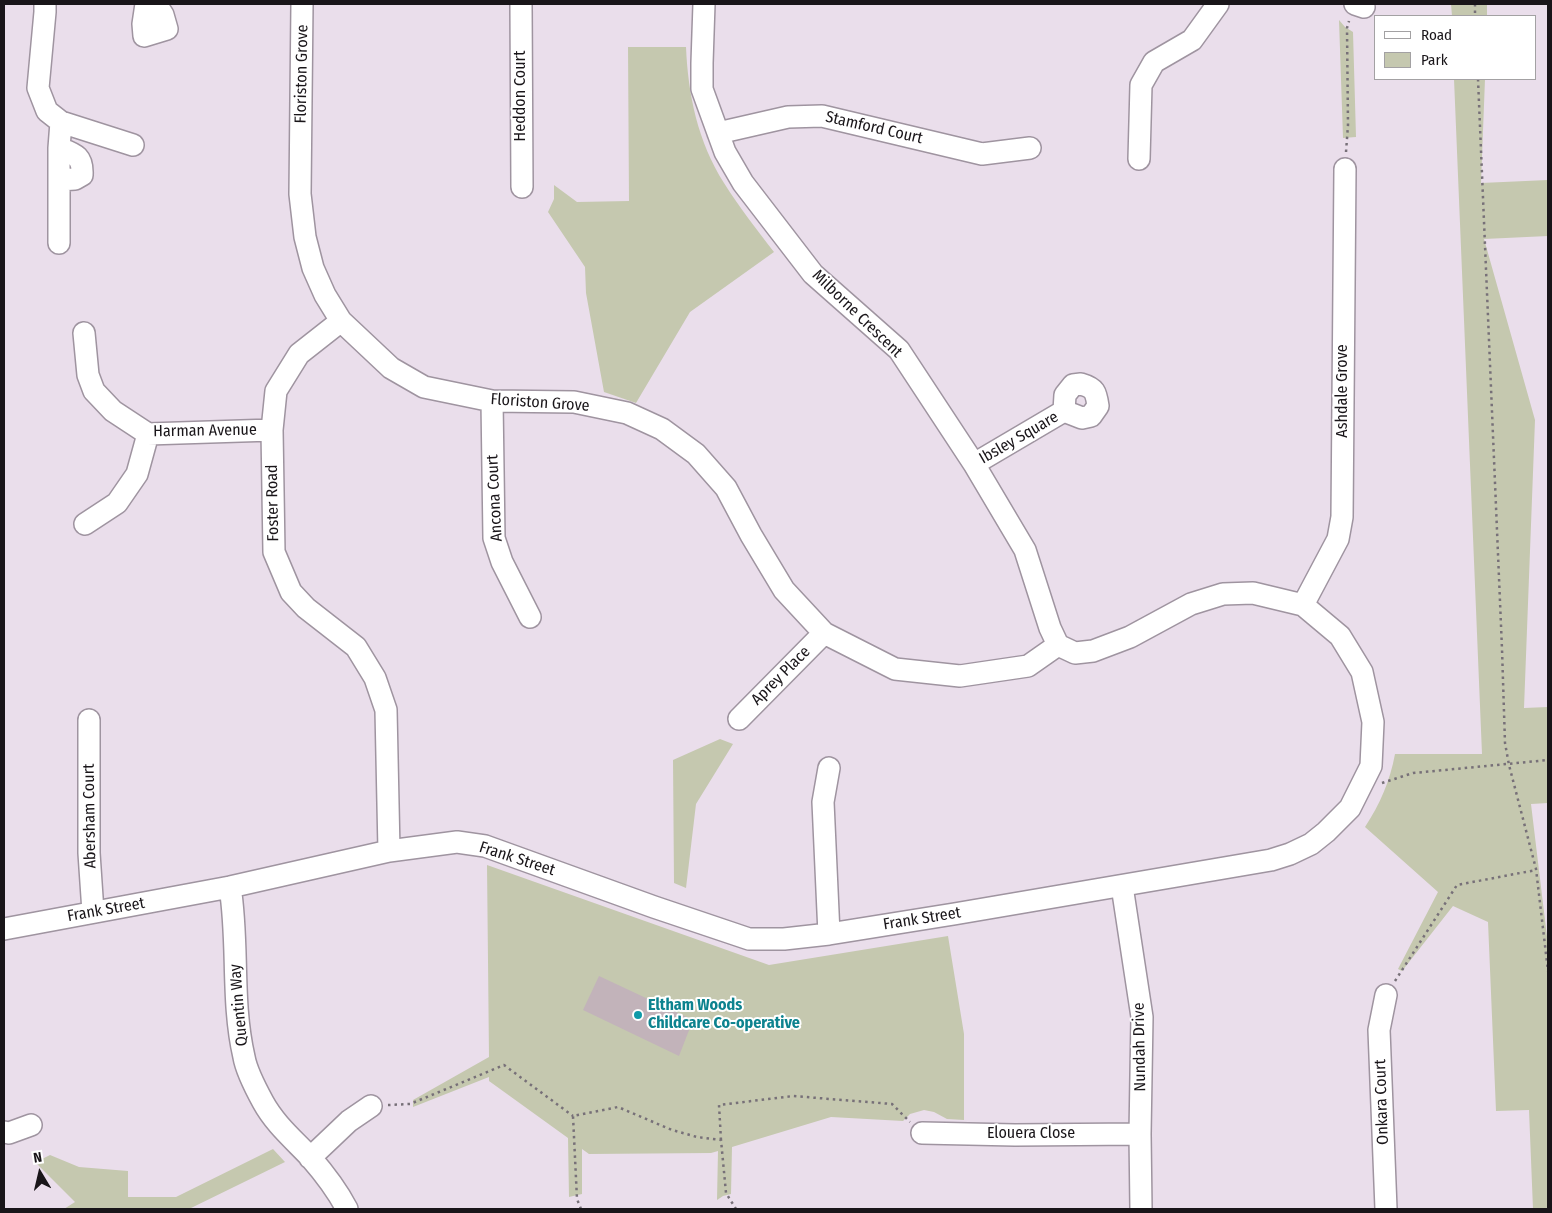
<!DOCTYPE html>
<style>
body{margin:0}
#map{position:relative;width:1552px;height:1213px;overflow:hidden;background:#eadeeb;font-family:"Fira Sans Condensed",sans-serif}
canvas{display:block}
.frame{position:absolute;inset:0;border:5px solid #191519;pointer-events:none}
.legend{position:absolute;left:1374px;top:15px;width:162px;height:65px;box-sizing:border-box;background:#fff;border:1px solid #a3a1a3;margin:0;padding:6px 9px;list-style:none;font-size:15px;color:#191519}
.legend li{display:flex;align-items:center;gap:10px;height:25px}
.legend b{width:25px;border:1px solid #a3a1a3}
.north{position:absolute;left:15px;top:1148px;width:50px;height:50px;-webkit-text-stroke:4px #fff;paint-order:stroke;rotate:351deg;font-size:14px;font-weight:700;line-height:20px;text-align:center;color:#191519}
.north::after{content:'';display:block;margin:auto;width:18px;height:22px;background:#191519;clip-path:polygon(50% 0,100% 100%,50% 72%,0 100%)}
</style>
<div id="map">
<canvas width="1552" height="1213"></canvas>
<div class="frame"></div>
<ul class="legend">
<li><b style="height:6px;background:#fff"></b>Road</li>
<li><b style="height:14px;background:#c5c8af"></b>Park</li>
</ul>
<div class="north">N</div>
</div>
<script>
const ctx = document.querySelector('canvas').getContext('2d');
ctx.lineJoin = 'round';
function fill(path, color) {
  ctx.fillStyle = color;
  ctx.fill(path, 'evenodd');
}
function trace(path, color, width, dash) {
  ctx.strokeStyle = color;
  ctx.lineWidth = width;
  ctx.lineCap = dash ? 'butt' : 'round';
  ctx.setLineDash(dash || []);
  ctx.stroke(path);
}
function write(font, color, halo, rows, align = 'center') {
  ctx.font = font + ' "Fira Sans Condensed",sans-serif';
  ctx.lineWidth = 4;
  ctx.setLineDash([]);
  ctx.textBaseline = 'middle';
  ctx.strokeStyle = halo;
  ctx.fillStyle = color;
  for (const [text, x, y, turn = 0] of rows) {
    ctx.save();
    ctx.translate(x, y);
    ctx.rotate((+turn || 0) * Math.PI / 180);
    ctx.textAlign = isNaN(turn) ? turn : align;
    if (halo) ctx.strokeText(text, 0, 0);
    ctx.fillText(text, 0, 0);
    ctx.restore();
  }
}
fill(new Path2D(`
 M1451 4H1487V16H1452Z
 M1339 20 1345 27 1353 32 1356 137 1343 138Z
 M628 47H686C688 95 698 142 724 183 739 207 757 230 774 252L690 312 636 403 604 392 586 293 585 267 548 212 554 199V185L577 202 629 201Z
 M1454 79H1485L1481 183 1548 180V236L1484 239 1535 420 1524 708 1548 707V803L1531 804 1548 945V1209H1533L1529 1110 1496 1111 1488 922 1453 906 1402 971 1398 969 1438 892 1365 827C1380 804 1390 781 1395 754H1482Z
 M720 739 733 744 696 804 686 888 674 883 673 760Z
 M487 865 769 965 948 936 964 1034V1120L947 1119 934 1112 924 1110 910 1114 903 1121 831 1117 732 1147 731 1194 723 1196 717 1200 718 1151 711 1153 589 1154 582 1149V1194L569 1197 568 1138 489 1081V1077L413 1107V1100L489 1057Z
 M273 1149 285 1162 189 1209H64L75 1202 33 1160 42 1159 50 1155 79 1167 128 1171V1197H176Z`), '#c5c8af');
fill(new Path2D(`
 M599 976 693 1020 679 1056 583 1010Z`), '#c2b3ba');
const minor = new Path2D(`
 M45 4V12L38 88 47 111 61 122 133 145
 M146 4 143 24 144 36 167 29 163 15 156 4
 M302 4 300 194 305 237 313 268 325 295 341 321 391 368 424 387 492 401 574 402 627 413 662 429 696 454 726 488 751 535 784 590 824 633 895 669 960 676 1028 666 1058 645
 M521 4 522 187
 M704 4 702 63V89L725 152 743 183 813 274 899 350 974 464 1025 550 1050 628 1058 645
 M1355 4 1364 7
 M718 133 788 117 822 116 982 154 1030 148
 M59 148C75 154 83 156 82 175L75 179 59 180
 M1139 159 1141 85 1154 62 1192 40 1218 4
 M59 243V148L61 122
 M341 321 299 354 276 391 272 430 274 552 291 592 306 608 356 647 375 678 386 710 389 851
 M84 333 88 375 94 391 113 411 148 434 272 430
 M1081 384C1095 388 1096 392 1098 406L1091 416 1082 418 1064 411 1065 395 1073 385Z
 M492 401 494 538 502 562 530 617
 M974 464 1064 411
 M85 524 117 503 137 474 148 434
 M1303 605 1338 539 1342 517 1345 169
 M739 719 824 633
 M89 720V853L93 912
 M829 768 823 802 829 934
 M1122 886 1142 1017 1140 1134 1141 1209
 M230 887C239 943 231 1001 244 1057 246 1069 257 1091 263 1102 275 1124 293 1139 310 1157 324 1173 337 1190 347 1209
 M4 929 230 887 389 851 457 842 485 846 654 907 749 939H784L829 934 954 914 1271 860 1290 854 1311 844 1326 832 1350 808 1371 766 1373 722 1362 672 1340 636 1303 605 1253 593 1223 594 1191 604 1130 637 1093 651 1075 653 1058 645
 M1386 995 1379 1030 1386 1209
 M4 1132 9 1133 31 1125
 M922 1133 1015 1135 1140 1134
 M310 1158 349 1121 371 1106`);
trace(minor, '#9f94a0', 24);
trace(new Path2D(`
 M1475 4V16
 M1478 79 1502 649 1505 743 1509 765 1536 869 1548 971
 M1346 152 1348 125 1347 28 1349 21
 M1382 783 1413 773 1548 760
 M1395 981 1457 885 1536 870
 M388 1105 410 1104 504 1065 573 1116
 M721 1140 719 1105 793 1096 892 1104 910 1122
 M581 1209 577 1199 573 1116 618 1107 672 1130 697 1137 721 1140 726 1193 736 1209`), '#777078', 2.5, [2.5, 4]);
trace(minor, '#fff', 21);
for (const [x, y, r, color] of [
 [638,1015,5,"#0f9aa8"]
]) {
  const dot = new Path2D();
  dot.arc(x, y, r, 0, 2 * Math.PI);
  ctx.fillStyle = color;
  ctx.fill(dot);
  trace(dot, '#fff', 2);
}
write('16px', '#191519', '#fff', [
 ["Floriston Grove",302,74,-89],
 ["Heddon Court",521,96,-90],
 ["Stamford Court",874,128,13],
 ["Milborne Crescent",857,314,44],
 ["Ashdale Grove",1343,391,-90],
 ["Floriston Grove",540,403,4],
 ["Harman Avenue",205,431,-1],
 ["Ibsley Square",1019,438,-30],
 ["Ancona Court",495,498,-93],
 ["Foster Road",273,503,-91],
 ["Aprey Place",781,676,-45],
 ["Abersham Court",90,816,-91],
 ["Frank Street",517,859,18],
 ["Frank Street",106,910,-10],
 ["Frank Street",922,919,-9],
 ["Quentin Way",239,1005,-95],
 ["Nundah Drive",1140,1047,-91],
 ["Onkara Court",1382,1102,-92],
 ["Elouera Close",1031,1134]
]);
write('bold 16px', '#0d838f', '#fff', [
 ["Eltham Woods",648,1006],
 ["Childcare Co-operative",648,1024]
], 'left');
</script>
